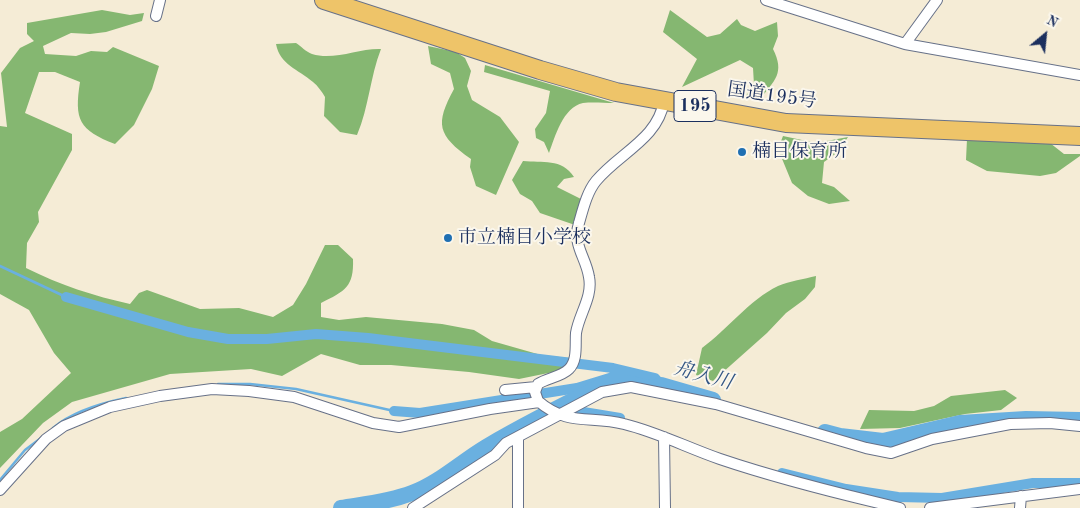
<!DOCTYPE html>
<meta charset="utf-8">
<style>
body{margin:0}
#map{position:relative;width:1080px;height:508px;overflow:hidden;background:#f5ecd6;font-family:"Old Standard TT",serif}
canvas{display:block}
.north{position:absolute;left:1020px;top:10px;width:50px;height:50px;-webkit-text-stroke:4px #fbf7ec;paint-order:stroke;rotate:28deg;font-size:14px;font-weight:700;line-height:20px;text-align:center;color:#1b2f5e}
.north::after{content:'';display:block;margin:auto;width:18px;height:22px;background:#1b2f5e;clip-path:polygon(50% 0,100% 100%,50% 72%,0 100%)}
</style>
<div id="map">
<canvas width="1080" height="508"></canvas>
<div class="north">N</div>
</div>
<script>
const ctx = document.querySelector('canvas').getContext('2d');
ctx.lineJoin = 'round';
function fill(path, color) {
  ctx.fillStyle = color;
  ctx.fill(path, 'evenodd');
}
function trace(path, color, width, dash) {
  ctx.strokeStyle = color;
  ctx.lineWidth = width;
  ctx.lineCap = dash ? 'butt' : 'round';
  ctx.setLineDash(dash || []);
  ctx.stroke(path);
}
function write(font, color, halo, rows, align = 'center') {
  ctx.font = font + ' "Old Standard TT","Noto Serif JP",serif';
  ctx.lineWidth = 4;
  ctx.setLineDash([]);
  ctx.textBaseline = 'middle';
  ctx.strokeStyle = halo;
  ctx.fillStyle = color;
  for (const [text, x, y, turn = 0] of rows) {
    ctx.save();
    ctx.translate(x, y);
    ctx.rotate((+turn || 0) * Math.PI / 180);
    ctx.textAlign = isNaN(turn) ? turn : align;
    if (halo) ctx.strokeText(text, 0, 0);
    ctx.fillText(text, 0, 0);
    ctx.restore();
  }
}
fill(new Path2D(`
 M102 10 130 15 144 13 142 21 106 32 90 34 71 33 43 46 45 54 76 56 91 51 107 52 113 47 159 66 152 89 134 125 115 144C79 130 74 120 80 82L55 72H39L25 113 72 134V150L38 212 39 222 27 243 26 268C60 285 94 296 130 304L139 293 147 290 200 309 239 308 273 317 293 305 306 284 325 245H338L353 259C354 287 345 291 321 303V317L339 320 366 317 442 324 474 330 492 341 541 355 569 358 563 370 519 379 469 372 391 365H360L321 354 282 376 251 369 170 374 72 402 43 423 0 468V432L22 419 71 373 54 353 29 310 0 294V126L7 127 1 73 20 48 34 41 27 34V23Z
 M670 10 707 37 720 34 737 19 741 25 755 31 777 22 778 36 773 49C785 73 775 80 760 99L745 97 754 85 753 68 740 60 682 87 697 59 663 32Z
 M296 43C301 46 306 52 312 54 334 61 359 48 381 49 370 77 369 107 357 135L340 132 324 116 325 97C322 92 318 86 313 82 298 69 280 65 276 44Z
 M428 46 456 52 465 58 471 71 467 86 472 100 500 117 519 142 496 195 476 186 470 167 471 159C437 135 435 124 454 89L450 73 431 64Z
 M485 65 614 103C604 103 593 102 583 103 563 107 555 137 549 153L544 142 536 138 535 129 546 113 550 91 484 72Z
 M783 136 816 143 848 137 838 152 824 162 822 183 834 187 850 201 829 204 808 196 792 183 778 149Z
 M967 139 1050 143 1064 154H1080V156L1056 173 1040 176 987 171 966 160Z
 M523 161C542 163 562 158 574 177L564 179 557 187 585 201 575 225 540 213 532 201 520 194 512 180Z
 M816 276 815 287 805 299 786 313 767 333 713 381 696 375 702 348C728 329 749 300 778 286 790 281 804 279 816 276Z
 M1005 390 1017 398 1001 410 965 414 900 428 860 429 869 410 914 411 934 406 951 396Z`), '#85b771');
trace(new Path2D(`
 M0 266 66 297
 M218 384H250L296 389 394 411
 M53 428C72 412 102 403 126 398
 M0 480 25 450 41 438`), '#6ab0e0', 2.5);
trace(new Path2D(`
 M66 297 188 332 228 339H267L316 334 368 338 613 368 655 378 661 385
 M559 408 620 418
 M394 411 420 413 577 388 616 376 638 380
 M782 473 846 489 898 497 942 498 1033 483H1080`), '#6ab0e0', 10);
trace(new Path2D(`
 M825 432 840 436 883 441 960 423 1026 419 1080 420
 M341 508C365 504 388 502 412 493 439 483 461 462 486 447 525 424 567 403 608 383H627L653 389 661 385 713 400`), '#6ab0e0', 16);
const street = new Path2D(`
 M766 0 905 44 1080 75
 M156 16 160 0
 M905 44 937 0
 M664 101C658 139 619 153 596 181 587 192 583 209 579 223 572 245 586 257 589 277 593 297 579 314 576 333 575 344 578 360 569 369 561 377 547 378 538 384L535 392 538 401C568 427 591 415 624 424 657 432 688 448 720 459 779 479 840 494 900 508
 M505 390 536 387
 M518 437V508
 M664 437 665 508
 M0 490 46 439 64 426 110 407 160 396 212 389 249 391 294 397 373 423 399 427 490 409 539 402
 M413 508 495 455 506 443 602 392 631 387 716 404 866 448 891 453 932 439 1010 424 1050 423 1080 426
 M930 508 1080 489
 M1020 508 1021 496`);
const highway = new Path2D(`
 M324 0 540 70 616 92 786 123 1080 136`);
trace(street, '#677188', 12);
trace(highway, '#677188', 20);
trace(street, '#fff', 10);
trace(highway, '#eec469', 18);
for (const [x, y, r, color] of [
 [742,152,5,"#1f6fb2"],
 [448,238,5,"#1f6fb2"]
]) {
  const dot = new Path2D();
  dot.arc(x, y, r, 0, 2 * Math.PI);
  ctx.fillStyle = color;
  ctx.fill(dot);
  trace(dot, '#fbf7ec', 2);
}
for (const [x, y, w] of [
 [695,106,42]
]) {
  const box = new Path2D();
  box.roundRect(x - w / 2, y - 15.5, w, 31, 4);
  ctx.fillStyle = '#fbf7ec';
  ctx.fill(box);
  trace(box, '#1b2f5e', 1);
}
write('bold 18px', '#1b2f5e', null, [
 ["195",695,106]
]);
write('19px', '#1b2f5e', '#fbf7ec', [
 ["国道195号",772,96,8]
]);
write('19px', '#1b2f5e', '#fbf7ec', [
 ["楠目保育所",752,152],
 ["市立楠目小学校",458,238]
], 'left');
write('italic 20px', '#335685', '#fbf7ec', [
 ["舟入川",703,376,15]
]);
</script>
